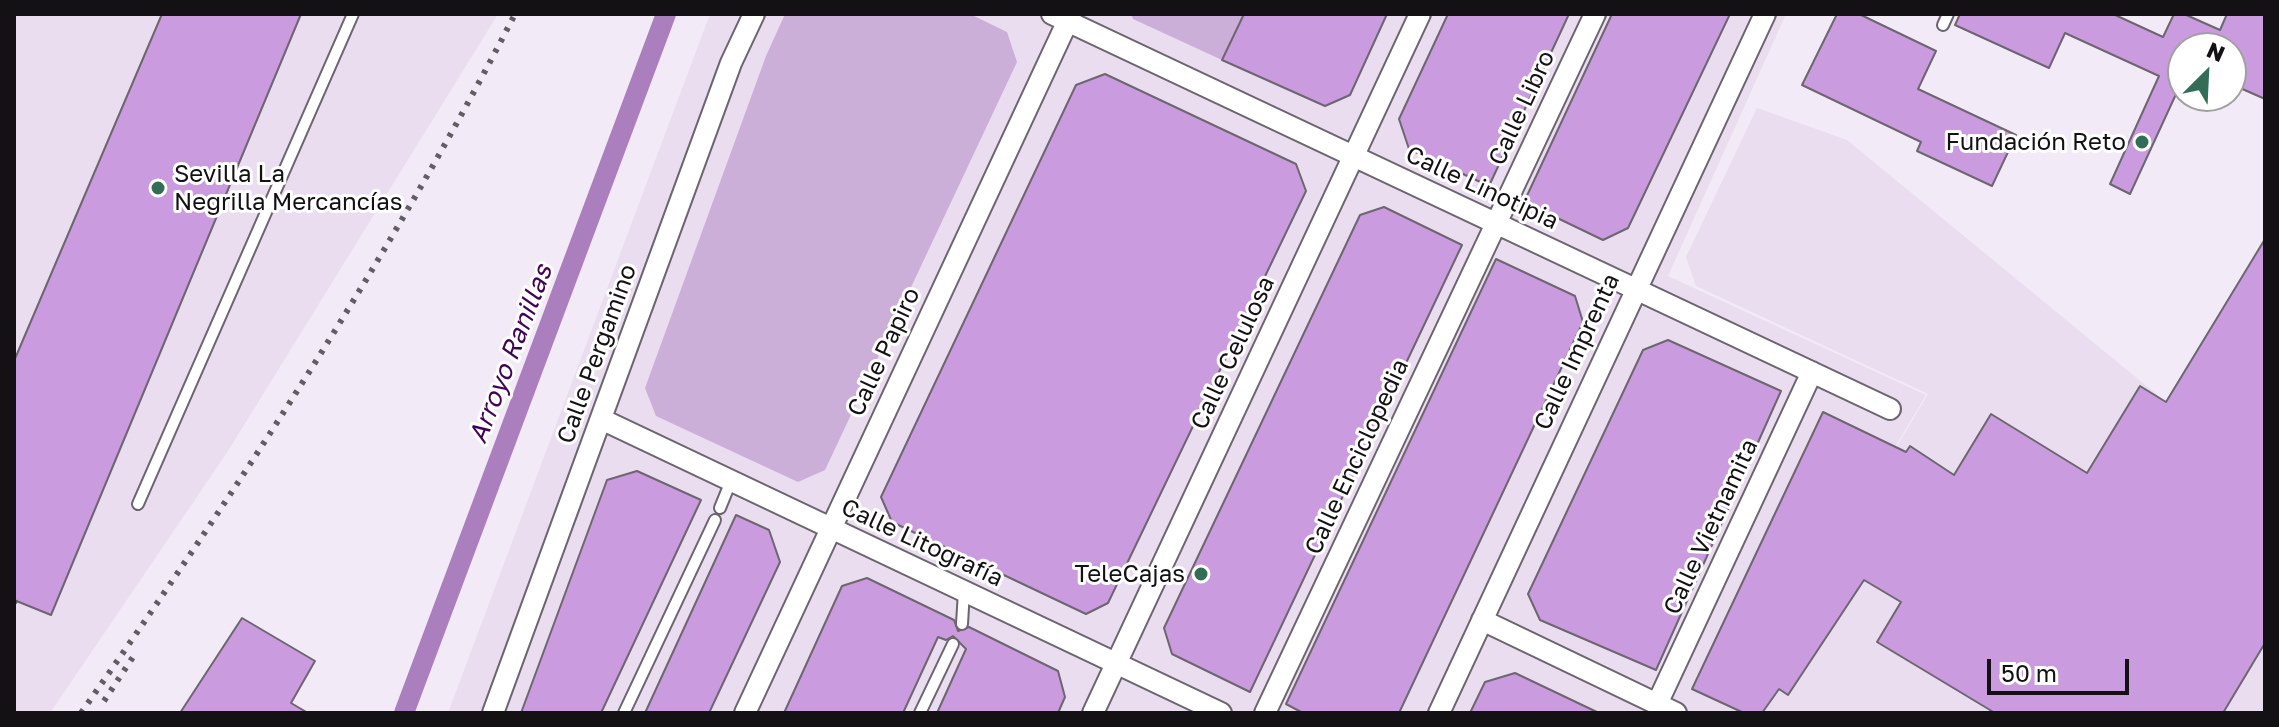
<!DOCTYPE html>
<meta charset="utf-8">
<style>
body{margin:0}
#map{position:relative;width:2279px;height:727px;overflow:hidden;background:#f2eaf6;font-family:"Golos Text",sans-serif}
canvas{display:block}
.frame{position:absolute;inset:0;border:16px solid #131114;pointer-events:none}
.north{position:absolute;left:2167px;top:32px;width:80px;height:80px;box-sizing:border-box;background:#fff;border:2px solid #a1a0a1;border-radius:50%;rotate:24deg;font-size:22px;font-weight:700;line-height:32px;text-align:center;color:#131114}
.north::after{content:'';display:block;margin:auto;width:28px;height:36px;background:#336d57;clip-path:polygon(50% 0,100% 100%,50% 72%,0 100%)}
.scale{position:absolute;left:1987px;top:659px;width:142px;height:36px;box-sizing:border-box;border:4px solid #131114;border-top:0;padding-left:10px;font-size:24px;line-height:28px;white-space:nowrap;color:#131114;-webkit-text-stroke:6px #fff;paint-order:stroke}
</style>
<div id="map">
<canvas width="2279" height="727"></canvas>
<div class="frame"></div>
<div class="north">N</div>
<div class="scale">50 m</div>
</div>
<script>
const ctx = document.querySelector('canvas').getContext('2d');
ctx.lineJoin = 'round';
function fill(path, color) {
  ctx.fillStyle = color;
  ctx.fill(path, 'evenodd');
}
function trace(path, color, width, dash) {
  ctx.strokeStyle = color;
  ctx.lineWidth = width;
  ctx.lineCap = dash ? 'butt' : 'round';
  ctx.setLineDash(dash || []);
  ctx.stroke(path);
}
function write(font, color, halo, rows, align = 'center') {
  ctx.font = font + ' "Golos Text",sans-serif';
  ctx.lineWidth = 6;
  ctx.setLineDash([]);
  ctx.textBaseline = 'middle';
  ctx.strokeStyle = halo;
  ctx.fillStyle = color;
  for (const [text, x, y, turn = 0] of rows) {
    ctx.save();
    ctx.translate(x, y);
    ctx.rotate((+turn || 0) * Math.PI / 180);
    ctx.textAlign = isNaN(turn) ? turn : align;
    if (halo) ctx.strokeText(text, 0, 0);
    ctx.fillText(text, 0, 0);
    ctx.restore();
  }
}
fill(new Path2D(`
 M14 14H498L228 451 50 713H14Z
 M710 14H1786L1668 276 1926 395 1751 689 1769 701 1765 711 1771 700 1753 689 1928 394 1696 286 1686 257 1757 108 1847 140 2166 402 2265 239V713H448Z`), '#e9ddef');
fill(new Path2D(`
 M785 14H970L1007 32 1017 62 825 470 798 482 656 416 645 388 766 56Z
 M1131 14H1244L1222 60 1133 19Z`), '#ccafd9');
trace(new Path2D(`
 M404 713 666 14`), '#ab7ebe', 20);
const building = new Path2D(`
 M162 14H301L51 615 14 600V361Z
 M1244 14H1387L1350 95 1325 106 1222 60Z
 M1448 14H1569L1489 186 1409 149 1399 119Z
 M1612 14H1730L1628 228 1603 240 1524 202Z
 M1837 14H1859L1936 51 1918 89 2016 135 1992 186 1917 151 1921 142 1802 85Z
 M1960 14H2113L2163 37 2174 14H2184L2220 30 2227 14H2265V99L2231 84V48H2183V79L2130 194 2110 184 2159 76 2065 33 2049 68 1955 25Z
 M1105 74 1296 164 1306 191 1108 603 1086 614 892 522 881 497 1076 85Z
 M1384 207 1462 245 1250 692 1172 654 1164 628 1360 215Z
 M2265 239V643L2223 713H1995L1877 642 1901 602 1864 580 1788 695 1779 689 1762 713H1744L1692 689 1823 412 1906 452 1910 446 1954 475 1991 414 2087 473 2140 386 2166 402Z
 M1496 259 1575 296 1583 322 1399 713H1303L1286 704Z
 M1668 340 1781 391 1656 670 1540 620 1528 594 1643 350Z
 M637 471 701 500 601 713H521L607 480Z
 M736 515 769 530 780 562 709 713H645Z
 M867 578 954 620 958 631 969 627 1058 671 1065 697 1058 713H937L966 649 953 636 946 640 938 637 903 713H784L842 586Z
 M242 618 315 661 291 703 308 713H180Z
 M1515 673 1599 713H1470L1485 682Z`);
fill(building, '#ca9bde');
trace(building, '#6d6670', 2);
const service = new Path2D(`
 M1943 25 1948 14
 M138 504 353 14
 M720 508 731 481
 M962 624 964 591
 M624 713 715 520
 M920 713 953 644`);
const minor = new Path2D(`
 M1052 14 1890 409
 M601 419 1221 713
 M1482 620 1676 713
 M1657 704 1812 372
 M493 713 731 63 754 14
 M745 713 1071 14
 M1093 713 1420 14
 M1265 713 1595 14
 M1439 713 1765 14`);
trace(service, '#6c656f', 14);
trace(minor, '#6c656f', 24);
trace(service, '#fff', 10);
trace(minor, '#fff', 20);
trace(new Path2D(`
 M14 603 15 600
 M104 701 135 654
 M81 713C238 489 390 257 515 14`), '#615d63', 6, [4, 8]);
for (const [x, y, r, color] of [
 [2142,142,8,"#336d57"],
 [158,188,8,"#336d57"],
 [1201,574,8,"#336d57"]
]) {
  const dot = new Path2D();
  dot.arc(x, y, r, 0, 2 * Math.PI);
  ctx.fillStyle = color;
  ctx.fill(dot);
  trace(dot, '#fff', 3);
}
write('24px', '#131114', '#fff', [
 ["Calle Libro",1522,108,-65],
 ["Calle Linotipia",1482,188,25],
 ["Calle Papiro",884,352,-65],
 ["Calle Imprenta",1577,352,-65],
 ["Calle Celulosa",1233,353,-65],
 ["Calle Pergamino",597,354,-70],
 ["Calle Enciclopedia",1357,457,-65],
 ["Calle Vietnamita",1711,527,-65],
 ["Calle Litografía",922,543,25]
]);
write('24px', '#131114', '#fff', [
 ["Fundación Reto",2126,142],
 ["Sevilla La",174,174,"left"],
 ["Negrilla Mercancías",174,202,"left"],
 ["TeleCajas",1185,574]
], 'right');
write('italic 26px', '#410255', '#fff', [
 ["Arroyo Ranillas",511,354,-69]
]);
</script>
